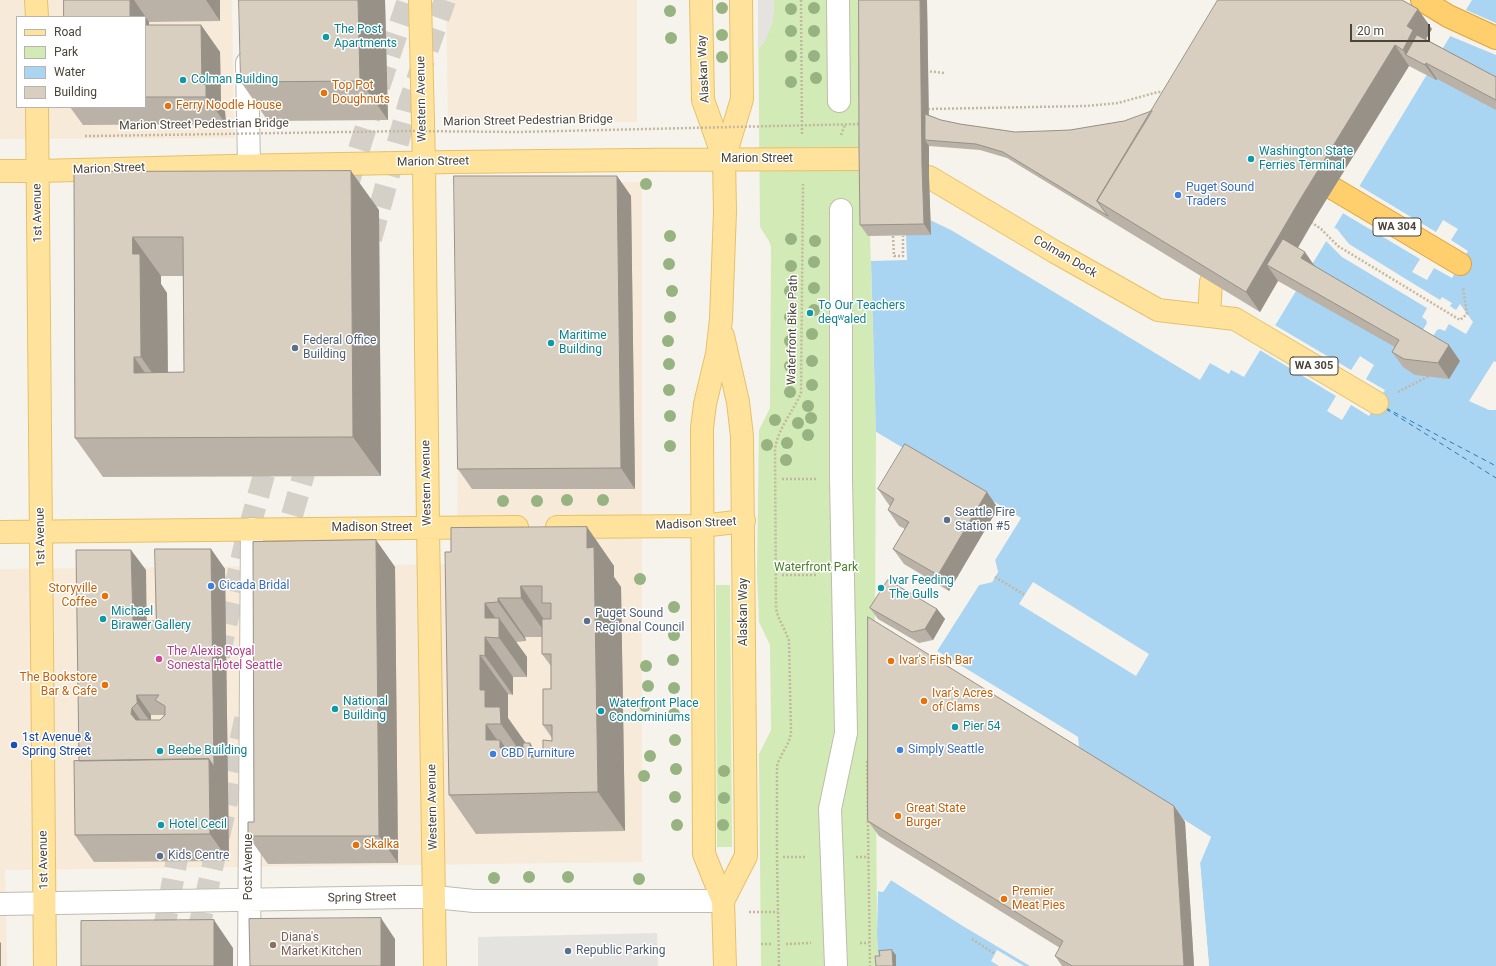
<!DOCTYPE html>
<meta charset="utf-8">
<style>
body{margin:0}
#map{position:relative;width:1496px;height:966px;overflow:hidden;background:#f6f3ec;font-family:Roboto,sans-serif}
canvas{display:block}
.legend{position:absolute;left:16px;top:16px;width:130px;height:92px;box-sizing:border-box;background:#fff;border:1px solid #b7b4b0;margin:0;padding:5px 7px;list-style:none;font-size:12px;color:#4b4439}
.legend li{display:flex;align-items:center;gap:8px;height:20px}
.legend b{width:20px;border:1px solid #b7b4b0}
.scale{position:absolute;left:1350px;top:24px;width:80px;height:18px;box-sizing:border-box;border:2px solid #4b4439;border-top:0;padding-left:5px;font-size:12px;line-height:14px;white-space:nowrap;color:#4b4439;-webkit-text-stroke:3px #fff;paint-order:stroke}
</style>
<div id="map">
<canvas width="1496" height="966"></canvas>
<ul class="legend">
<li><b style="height:5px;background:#ffe39c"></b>Road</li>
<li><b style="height:11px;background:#d2eab5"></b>Park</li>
<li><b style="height:11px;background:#a9d4f2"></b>Water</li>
<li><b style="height:11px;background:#d8cfc1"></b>Building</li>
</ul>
<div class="scale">20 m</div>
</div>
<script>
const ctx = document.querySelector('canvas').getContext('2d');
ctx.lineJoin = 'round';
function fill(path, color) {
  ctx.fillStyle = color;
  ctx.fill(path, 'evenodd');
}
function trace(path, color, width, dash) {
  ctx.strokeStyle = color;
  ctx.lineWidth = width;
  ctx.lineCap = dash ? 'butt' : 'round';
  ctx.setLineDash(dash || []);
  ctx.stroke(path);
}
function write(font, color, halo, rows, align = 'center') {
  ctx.font = font + ' Roboto,sans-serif';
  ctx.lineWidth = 3;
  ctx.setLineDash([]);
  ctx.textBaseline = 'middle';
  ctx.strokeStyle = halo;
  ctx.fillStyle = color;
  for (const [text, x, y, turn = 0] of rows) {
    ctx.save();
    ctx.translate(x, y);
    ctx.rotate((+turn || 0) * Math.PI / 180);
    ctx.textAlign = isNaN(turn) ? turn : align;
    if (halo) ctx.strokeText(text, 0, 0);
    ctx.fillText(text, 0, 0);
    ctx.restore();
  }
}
fill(new Path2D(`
 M0 0H232L234 138 0 139ZM17 17H145V107H17Z
 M446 0H637V122L448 121Z
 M642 182V862L5 870 7 966H0V569L458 564 455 184Z`), '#f7ead8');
fill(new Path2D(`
 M758 0H868L870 236 876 432 875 628 877 935 879 966H761L759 754 771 730 770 645 759 622 757 574 759 430 770 408 771 247 769 241 760 227Z
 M716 585H730L732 847H717Z`), '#d2eab5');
fill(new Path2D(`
 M758 0H774V9L773 21 769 32 764 43 758 49Z
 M657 933 658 966H478V937Z`), '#e5e3e0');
fill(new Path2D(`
 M1472 0H1496V966H1209L1200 863 1211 837 1124 782 1078 747V737L937 651 979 585 992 582 998 572 995 560 1021 518 876 432 871 261 907 260 906 235H931L930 220 951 230 1200 380 1210 363 1229 374 1231 370 1244 377Z
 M891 880 963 926 1030 966H879L877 935 878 891 883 892Z`), '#a9d4f2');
fill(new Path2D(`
 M1464 9 1496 23V55L1450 36Z
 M1358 185 1436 232 1443 220 1458 229 1451 240 1468 251 1452 278 1434 268 1427 280 1412 272 1420 259 1341 212Z
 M1332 227 1337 229 1349 244 1440 300 1442 297 1452 303 1450 306 1456 310 1460 304 1473 322 1466 334 1449 324 1445 331 1440 329 1437 330 1431 339 1421 333 1427 323 1426 320 1422 317 1427 308 1342 257 1324 239Z
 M1273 324 1351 370 1360 356 1374 365 1366 379 1385 390 1369 416 1351 405 1342 420 1327 411 1336 396 1258 349Z
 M1494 361 1496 362V410H1489L1469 401Z
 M876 432 1021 518 995 560 998 572 992 582 979 585 937 651 1078 737 1079 747 1125 782 1211 837 1200 863 1209 966H1207L1198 863 1208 837 1123 784 1076 748V738L935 651 977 584 991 580 996 571 993 559 1018 518 876 434Z
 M1033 582 1149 654 1136 676 1019 604Z
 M892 878 1031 964 1032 966 963 926 891 880 883 892 878 891V889L882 890 890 879Z
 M997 950 1024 966H999L991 961Z`), '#f6f3ec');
trace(new Path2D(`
 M1386 408 1496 466
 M1386 409 1496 478`), '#2e7ab2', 1, [5, 4]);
trace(new Path2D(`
 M349 181 373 105 408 0
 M371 239 409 103 445 0
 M283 547 311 449
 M219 656 245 544 271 449
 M157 966 182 832
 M193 966 198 932 246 715`), '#d4d0c8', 22, [22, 11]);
const minor = new Path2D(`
 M838 0 839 101
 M247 63 249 165
 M0 904 406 897H435L474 901H723
 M249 966 252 529
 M836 966 830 809 846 733 841 479V210`);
const major = new Path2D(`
 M36 0 37 17
 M420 0 424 163 428 528 435 966
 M701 0 703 100 724 159
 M37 107 45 966
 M0 171H38C314 163 590 159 866 159
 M929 177 1055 252 1158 310 1235 319 1377 403
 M1209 316 1211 282
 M723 336 738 402 742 436 746 856 723 901
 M557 527 702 526 744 521
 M0 532 517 527
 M725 966 723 901 704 854 702 428 705 404 717 354 721 319 725 211 724 159 742 99 741 0`);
const highway = new Path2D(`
 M1422 0 1448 16 1496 38
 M1334 189 1460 264`);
trace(minor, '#c2bbae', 24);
trace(major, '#e6c16a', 24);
trace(highway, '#e0a43c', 24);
trace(new Path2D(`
 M801 0 802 135
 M926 71 945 73
 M841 135 845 125
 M85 136H93
 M1311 222 1321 229 1338 246 1460 320 1467 314 1463 288
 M893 236 894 256H903V236
 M1398 392 1431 375
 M782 479H817
 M782 575H818
 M995 577 1025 595
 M867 761 870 966
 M783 857H807
 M856 857H869
 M749 912H778
 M972 939 995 954
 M860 943H869
 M761 944H773
 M786 944 811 943
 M779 966 777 857V766C780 754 790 745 791 732L789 641C786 630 778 620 776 608L775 449C778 428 793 412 801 393L803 184`), '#c4b79f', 2.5, [2, 2]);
trace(minor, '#fff', 22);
trace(major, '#ffe39c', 22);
trace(highway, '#ffcf6e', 22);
trace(new Path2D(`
 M928 109 1086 106 1118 103 1158 92H1166
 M93 136 407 131 518 132 861 124`), '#c4b79f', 2.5, [2, 2]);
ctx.fillStyle = '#97b381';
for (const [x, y] of [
 [722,8],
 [814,8],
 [791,9],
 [670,11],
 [791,31],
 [814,31],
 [722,35],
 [671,38],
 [791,56],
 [814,56],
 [722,57],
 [816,78],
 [791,82],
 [646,184],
 [670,236],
 [791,239],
 [815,241],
 [814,262],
 [669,264],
 [791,266],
 [814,288],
 [672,291],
 [790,291],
 [814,310],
 [670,317],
 [790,317],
 [812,334],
 [668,341],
 [790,341],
 [812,361],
 [669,364],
 [790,366],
 [812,385],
 [669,390],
 [790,392],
 [808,406],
 [670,416],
 [811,418],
 [775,420],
 [798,423],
 [808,435],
 [787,443],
 [767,445],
 [670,446],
 [786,460],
 [567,500],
 [603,500],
 [503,501],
 [537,501],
 [640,579],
 [674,607],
 [674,635],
 [673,660],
 [646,666],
 [648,686],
 [674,688],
 [645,706],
 [674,714],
 [675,740],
 [650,756],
 [676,769],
 [724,771],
 [644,776],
 [675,797],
 [724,798],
 [677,825],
 [723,825],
 [529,877],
 [568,877],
 [494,878],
 [639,879]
]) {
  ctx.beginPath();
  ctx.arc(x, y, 6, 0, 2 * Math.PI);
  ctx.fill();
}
fill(new Path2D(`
 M64 0H220V21L149 22V25H201L220 52 221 105 225 111 226 124 83 125 70 107H145V17Z
 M385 0 388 120 268 121 241 82Z
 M927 0 929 115 941 120 960 124 1015 132 1045 131 1070 130 1124 121 1432 29 1426 39 1496 77V110L1437 79 1436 80 1409 66 1315 218 1298 248 1315 266 1460 361 1449 379 1415 375 1403 367 1392 352 1395 347 1278 281 1260 312 1007 158 980 150 929 146V177L931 235 868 236 860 225Z
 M74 172 379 210 381 476 103 477 75 438ZM161 276H183L184 372H168L167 293 161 284Z
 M617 176 631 196 635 489H472L458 469Z
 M878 489 998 508 949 591 904 564 893 549 905 529 899 526 888 510 890 506 889 505Z
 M587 527 614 566V577L621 587 625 831 476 834 449 795 451 552ZM525 637H542V654L551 666V689L543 725 552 738V741L543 758 540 757 525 743 508 718V694L513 695V677H527V657L516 642 526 641Z
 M376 540 395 567 398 863 268 864 248 836Z
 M211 549 225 569 229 861 94 862 75 835 79 761 146 570V621H156ZM151 715H164L160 720H151Z
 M870 608 937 609 945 619 933 640 919 643 878 619Z
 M1174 806 1185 822 1194 966H1062L1055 956 1060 948 879 836 868 821Z`), '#bab2a6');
fill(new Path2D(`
 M130 0H134L149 22V53L145 47V17H130Z
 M206 0H220V21Z
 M358 0H385L388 120 360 81Z
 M920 0H927L929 140H925L929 146V177L931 235 924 224 922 166Z
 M1418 9 1432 29 1423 44 1406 55 1403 50 1407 26Z
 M201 25 220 52 221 105 225 111 226 124 206 97 202 84Z
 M1395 45 1409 66 1315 218 1282 274 1267 265 1278 281 1260 312 1246 292 1301 198Z
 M1426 63 1437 79 1436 80 1425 65Z
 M351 171 379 210 381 476 353 437Z
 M617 176 631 196 635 489 621 468Z
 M133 237 161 276V284L167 293 168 396 141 357 133 254Z
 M1305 252 1316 268 1301 258Z
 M1449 345 1460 361 1449 379 1438 363Z
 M134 357 161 396 134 373Z
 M987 492 998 508 949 591 938 575Z
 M587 527 614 566V577L621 587 625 831 598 792 587 548Z
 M376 540 395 567 398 863 379 836Z
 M211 549 225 569 229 861 210 834 209 759Z
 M131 550 146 570 147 642 133 621Z
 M521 586 548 625V637L521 598Z
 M498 598 525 637 526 641 498 602Z
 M485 603 499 623V618L527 657V677L485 618Z
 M937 609 945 619 933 640 925 629Z
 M485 637 513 677V695L485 656Z
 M480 655 508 694V718L528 746V763L501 724 485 707 480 690Z
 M137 695 151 715V723L137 703Z
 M132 708 146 728 145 735 131 714Z
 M486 724 500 744V740L528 779 486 740Z
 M530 743 557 782 530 757Z
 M1174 806 1185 822 1194 966H1184Z
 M381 918 395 939V966H381Z
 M214 920 233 948V966H214Z
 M0 942 1 943V966H0Z
 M892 950 896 955V966H893Z`), '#979187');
const building = new Path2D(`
 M64 0H130V17H64Z
 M239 0H358L360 81 241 82Z
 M859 0H920L922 166 924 224 860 225 859 148Z
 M1218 0H1402L1418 9 1407 26 1413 30 1403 50 1395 45 1301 198 1246 292 1097 201Z
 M145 25H201L202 84H206V97H145Z
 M1417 35 1496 77V100L1426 63 1425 65 1406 55Z
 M1152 111 1097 201 1108 216 1003 152 976 144 925 140V114L941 120 960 124 1015 132 1045 131 1070 130 1124 121Z
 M351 171 353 437 75 438 74 172ZM133 237H183L184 372 134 373V357H141L140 254H133Z
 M454 176H617L621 468 458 469Z
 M1283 239 1305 252 1301 258 1449 345 1438 363 1404 359 1392 352 1399 340 1267 265Z
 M905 444 987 492 938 575 893 549 909 522 888 510 894 499 878 489Z
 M587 527V548L594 547 598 792 449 795 445 552H451V528ZM521 586H542V603H551V619H542V654H551V689H543V725H552V741L543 740V758L530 757V743H523V748H500V740H486V724H501L500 707H485V690H480V655L485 656V637L499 638V618H485V603L498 602V598H521Z
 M376 540 379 836H248V822H254L253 542Z
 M155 549H211L214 767 209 759 79 761 76 550H131L133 621H156ZM137 695H159L155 700 165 706V715L160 720H136L131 714 132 708 137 703Z
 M888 580 937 609 925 629 912 632 870 608Z
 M868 617 1174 806 1184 966H1072L1055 956 1063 941 868 821Z
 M209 759 210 834 75 835 74 761Z
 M381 918V966H250L249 919Z
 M214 920V966H81V921Z
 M892 950 893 966H876L875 956H880L879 951Z`);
fill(building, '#d8cfc1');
trace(building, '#979187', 1);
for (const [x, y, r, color] of [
 [326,37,4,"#0f9aa8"],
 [183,80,4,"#0f9aa8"],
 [324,93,4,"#e8710a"],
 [168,106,4,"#e8710a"],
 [1251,159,4,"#0f9aa8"],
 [1178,195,4,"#3f7fe0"],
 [810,313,4,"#0f9aa8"],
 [551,343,4,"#0f9aa8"],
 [295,348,4,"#5c6f8a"],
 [947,520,4,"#5c6f8a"],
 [211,586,4,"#3f7fe0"],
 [881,588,4,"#0f9aa8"],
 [105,596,4,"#e8710a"],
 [103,619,4,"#0f9aa8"],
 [587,621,4,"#5c6f8a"],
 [159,659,4,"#d1479c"],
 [891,661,4,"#e8710a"],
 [105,685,4,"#e8710a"],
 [924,701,4,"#e8710a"],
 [335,709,4,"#0f9aa8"],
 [601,711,4,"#0f9aa8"],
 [955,727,4,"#0f9aa8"],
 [14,745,4,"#1a4fb4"],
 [900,750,4,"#3f7fe0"],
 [160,751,4,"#0f9aa8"],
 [493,754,4,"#3f7fe0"],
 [898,816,4,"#e8710a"],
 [161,825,4,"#0f9aa8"],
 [356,845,4,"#e8710a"],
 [160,856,4,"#5c6f8a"],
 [1004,899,4,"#e8710a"],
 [273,945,4,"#8d6e63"],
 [568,951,4,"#5c6f8a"]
]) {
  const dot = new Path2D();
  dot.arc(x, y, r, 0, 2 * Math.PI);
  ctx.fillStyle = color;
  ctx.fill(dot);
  trace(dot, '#fff', 1.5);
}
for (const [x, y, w] of [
 [1397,227,48],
 [1314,366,48]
]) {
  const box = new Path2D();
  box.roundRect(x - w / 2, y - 9, w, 18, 3);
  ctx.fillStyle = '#fff';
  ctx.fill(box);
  trace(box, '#4b4439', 1);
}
write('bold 11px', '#4b4439', null, [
 ["WA 304",1397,227],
 ["WA 305",1314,366]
]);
write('12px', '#0d838f', '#fff', [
 ["The Post",334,30],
 ["Apartments",334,44],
 ["Colman Building",191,80],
 ["Washington State",1259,152],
 ["Ferries Terminal",1259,166],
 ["To Our Teachers",818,306],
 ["deqʷaled",818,320],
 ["Maritime",559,336],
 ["Building",559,350],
 ["Ivar Feeding",889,581],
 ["The Gulls",889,595],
 ["Michael",111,612],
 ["Birawer Gallery",111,626],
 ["National",343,702],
 ["Building",343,716],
 ["Waterfront Place",609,704],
 ["Condominiums",609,718],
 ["Pier 54",963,727],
 ["Beebe Building",168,751],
 ["Hotel Cecil",169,825]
], 'left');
write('12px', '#4b4439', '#fff', [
 ["Alaskan Way",704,69,-93],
 ["Western Avenue",422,99,-91],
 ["Marion Street Pedestrian Bridge",528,121,-1],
 ["Marion Street Pedestrian Bridge",204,125,-1],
 ["Marion Street",757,159],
 ["Marion Street",433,162,-1],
 ["Marion Street",109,169,-2],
 ["1st Avenue",38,213,-91],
 ["Colman Dock",1065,257,30],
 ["Waterfront Bike Path",793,330,-89],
 ["Western Avenue",427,483,-91],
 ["Madison Street",696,524,-3],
 ["Madison Street",372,528],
 ["1st Avenue",41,537,-91],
 ["Alaskan Way",744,612,-90],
 ["Western Avenue",433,807,-91],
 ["1st Avenue",44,860,-91],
 ["Post Avenue",249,867,-90],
 ["Spring Street",362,898,-1]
]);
write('12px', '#c56008', '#fff', [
 ["Top Pot",332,86],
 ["Doughnuts",332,100],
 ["Ferry Noodle House",176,106],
 ["Storyville",97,589,"right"],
 ["Coffee",97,603,"right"],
 ["Ivar's Fish Bar",899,661],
 ["The Bookstore",97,678,"right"],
 ["Bar & Cafe",97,692,"right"],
 ["Ivar's Acres",932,694],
 ["of Clams",932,708],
 ["Great State",906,809],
 ["Burger",906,823],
 ["Skalka",364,845],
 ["Premier",1012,892],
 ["Meat Pies",1012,906]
], 'left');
write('12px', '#366cbe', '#fff', [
 ["Puget Sound",1186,188],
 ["Traders",1186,202],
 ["Cicada Bridal",219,586],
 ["Simply Seattle",908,750],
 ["CBD Furniture",501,754]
], 'left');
write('12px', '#4e5e75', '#fff', [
 ["Federal Office",303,341],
 ["Building",303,355],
 ["Seattle Fire",955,513],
 ["Station #5",955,527],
 ["Puget Sound",595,614],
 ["Regional Council",595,628],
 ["Kids Centre",168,856],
 ["Republic Parking",576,951]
], 'left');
write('12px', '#4a7f2a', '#fff', [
 ["Waterfront Park",816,568]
]);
write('12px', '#b23c85', '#fff', [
 ["The Alexis Royal",167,652],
 ["Sonesta Hotel Seattle",167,666]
], 'left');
write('12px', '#164399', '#fff', [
 ["1st Avenue &",22,738],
 ["Spring Street",22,752]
], 'left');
write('12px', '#785e54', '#fff', [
 ["Diana's",281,938],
 ["Market Kitchen",281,952]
], 'left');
</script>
